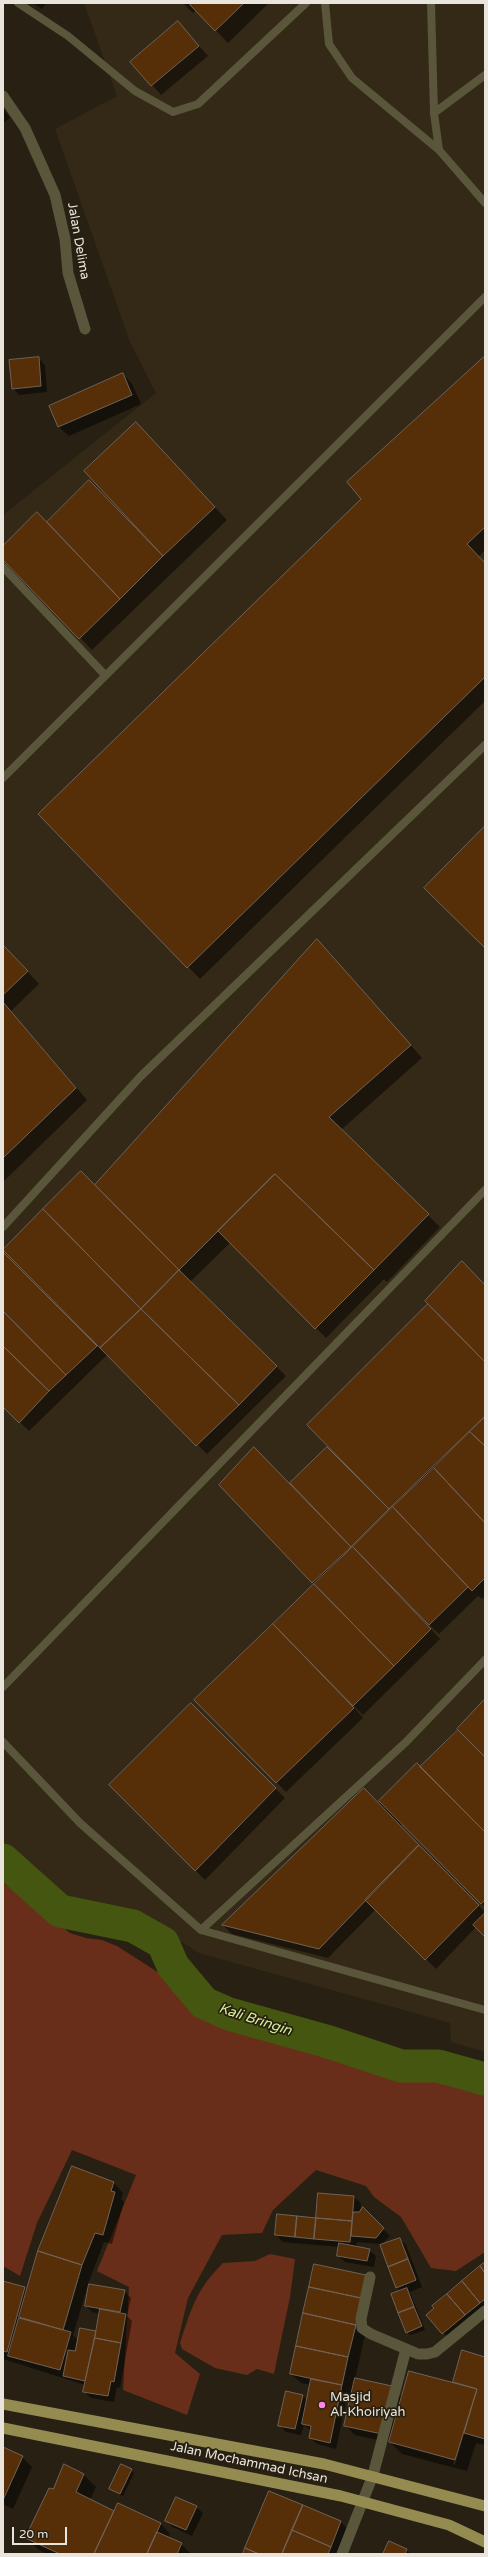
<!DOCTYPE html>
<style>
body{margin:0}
#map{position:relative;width:488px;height:2557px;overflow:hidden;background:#272013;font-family:"Varela Round",sans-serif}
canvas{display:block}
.frame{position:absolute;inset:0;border:4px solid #eae5dc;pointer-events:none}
.scale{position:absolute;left:12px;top:2527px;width:55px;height:18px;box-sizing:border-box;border:2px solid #eae5dc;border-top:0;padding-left:5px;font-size:12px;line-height:14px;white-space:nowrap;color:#eae5dc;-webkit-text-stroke:3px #272013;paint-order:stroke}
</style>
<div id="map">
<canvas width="488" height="2557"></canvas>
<div class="frame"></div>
<div class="scale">20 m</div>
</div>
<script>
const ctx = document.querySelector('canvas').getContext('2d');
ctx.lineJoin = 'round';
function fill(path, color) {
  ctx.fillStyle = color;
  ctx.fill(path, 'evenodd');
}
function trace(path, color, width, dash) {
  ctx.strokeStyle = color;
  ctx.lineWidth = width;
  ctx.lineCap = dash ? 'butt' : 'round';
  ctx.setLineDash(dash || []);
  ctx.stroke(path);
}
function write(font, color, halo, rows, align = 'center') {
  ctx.font = font + ' "Varela Round",sans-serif';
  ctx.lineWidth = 3.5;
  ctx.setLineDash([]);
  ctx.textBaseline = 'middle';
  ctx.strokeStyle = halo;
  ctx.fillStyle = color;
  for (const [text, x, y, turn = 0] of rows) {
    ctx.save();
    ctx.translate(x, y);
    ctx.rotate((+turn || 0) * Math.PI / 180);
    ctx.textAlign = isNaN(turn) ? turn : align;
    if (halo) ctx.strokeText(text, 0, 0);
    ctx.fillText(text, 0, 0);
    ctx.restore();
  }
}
fill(new Path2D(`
 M84 3H485V2052L451 2042 450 2023 199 1953 152 1923 107 1909 55 1899 3 1854V515L156 393 130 342 55 129 117 96Z`), '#342916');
fill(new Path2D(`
 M3 1883 70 1933 86 1938 102 1940 117 1946 167 1978 187 2006 207 2021 248 2033 321 2047 414 2077 485 2091V2252L456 2271 431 2268 401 2217 374 2197 366 2186 316 2170 273 2210 262 2233 222 2235 188 2298 175 2353 200 2374 187 2415 123 2390 129 2287 97 2271 136 2175 72 2150 37 2223 20 2276 3 2266Z
 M270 2254 295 2259 290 2297 274 2374 257 2369 247 2375 215 2368 182 2349 180 2343C192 2307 196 2290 223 2263L255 2261Z`), '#692e1a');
fill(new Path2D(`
 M33 3H46L42 9Z
 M183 3H269L228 43 196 10 193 13Z
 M187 32 208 56 161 95 132 62Z
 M3 108 10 118 3 123Z
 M38 358 45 365 47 392 19 395 13 388Z
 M485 358V550L478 557 485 564V701L200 979 40 814 363 499Z
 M123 374 132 384 141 404 69 436 59 427 50 406Z
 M148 436 227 520 92 650 3 558V547L47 523 89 482 139 533Z
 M3 945 39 984 11 1011 87 1100 3 1182Z
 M329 952 422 1058 341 1130 440 1227 387 1282 384 1279 326 1338 231 1242 190 1282 286 1376 207 1454 107 1355 29 1431 3 1406V1254L64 1314 65 1313 4 1249 81 1172 179 1272 181 1271 97 1185Z
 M485 1286V1597L482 1599 478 1596 439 1634 420 1616 440 1639 363 1715 349 1701 363 1718 286 1792 195 1700 314 1584 220 1485H290L328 1447 309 1425Z
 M485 1700V1907L402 1824 400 1826 485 1912V1936L476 1927 436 1969 376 1909 328 1958 232 1934 223 1925 364 1790 379 1803 417 1765 420 1768Z
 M191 1704 285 1798 205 1880 110 1785Z
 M73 2167 114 2183 123 2193 121 2199 124 2202 112 2244 104 2242 88 2284 124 2291 131 2298 127 2316 132 2321 120 2388 117 2387 114 2402 91 2398 84 2391 85 2385 3 2359V2282L24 2288 28 2291ZM88 2285 86 2306 92 2312 100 2314 97 2333 81 2329 78 2340 73 2335Z
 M319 2194 354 2197 361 2203 360 2212 363 2209 390 2236 382 2244 357 2242 356 2247 369 2250 376 2256 374 2267 345 2262 338 2256 340 2247 283 2242 276 2235 317 2219Z
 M400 2239 406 2245 422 2287 410 2292 425 2330 410 2335 407 2332 401 2292 397 2288 381 2246Z
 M485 2263V2310L450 2340 428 2315Z
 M314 2265 365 2335 355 2379 391 2387 402 2397 457 2384 454 2382 485 2357V2445L476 2443 467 2471 402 2454 391 2443 355 2435 346 2426 352 2394 348 2393 336 2449 317 2444 310 2438 311 2431 304 2425 301 2435 286 2432 279 2425 303 2396 308 2401 311 2385 301 2383 291 2374ZM473 2396H475L455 2465 453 2464Z
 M3 2449 22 2457 32 2467 13 2509 3 2504Z
 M131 2470 134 2473 123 2496 114 2492 110 2489Z
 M84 2475 96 2487 90 2500 115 2512 118 2504 161 2524 170 2534 168 2538 181 2544 191 2554H47L39 2550 26 2538 53 2491Z
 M270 2493 341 2522 347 2529 337 2554H244Z
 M196 2507 203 2513 192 2536 173 2527 166 2521Z
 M406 2550 411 2554H384Z`), '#0007');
trace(new Path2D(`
 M3 1860 60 1911 133 1926 163 1943 173 1966 204 2003 229 2014 329 2042 401 2066H438L485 2079`), '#455610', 33);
const building = new Path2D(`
 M193 3H244L215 31 190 5Z
 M178 21 199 46 151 86 130 62Z
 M485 356V527L467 544 485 563V677L187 968 38 814 361 499 347 482Z
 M39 357 41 386 12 389 9 360Z
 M123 373 132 395 58 427 49 406Z
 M136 422 215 507 163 556 84 471Z
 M89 480 163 556 120 599 47 522Z
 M37 512 120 599 79 639 3 560V546Z
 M485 826V948L424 888Z
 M317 939 411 1045 329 1117 429 1214 374 1270 275 1174 179 1270 95 1185Z
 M3 945 28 971 3 995Z
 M3 1002 76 1088 3 1158Z
 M81 1171 179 1270 141 1309 43 1209Z
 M275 1174 374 1270 315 1329 218 1231Z
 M43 1209 141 1309 100 1348 3 1250Z
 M3 1252 97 1346 66 1375 3 1311Z
 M462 1261 485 1285V1362L425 1301Z
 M179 1270 277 1366 239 1405 141 1309Z
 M428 1304 485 1362V1416L389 1509 307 1425Z
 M141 1309 239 1405 196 1446 100 1348Z
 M3 1311 66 1375 49 1391 3 1346Z
 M3 1346 49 1391 19 1423 3 1407Z
 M485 1417V1446L470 1432Z
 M470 1432 485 1446V1523L434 1468Z
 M254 1447 351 1547 312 1583 219 1485Z
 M327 1447 389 1509 351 1547 290 1483Z
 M434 1468 485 1523V1578L472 1591 393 1507Z
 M393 1507 468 1587 429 1625 353 1547Z
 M353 1547 431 1629 394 1666 314 1584Z
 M314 1584 394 1666 353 1706 273 1624Z
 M273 1624 354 1708 276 1783 194 1700Z
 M485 1699V1757L457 1729Z
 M191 1703 276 1788 195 1871 109 1785Z
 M458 1730 485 1757V1832L420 1767Z
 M417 1763 485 1832V1900L481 1904 379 1801Z
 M364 1788 419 1845 319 1949 222 1925Z
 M419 1845 479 1905 425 1960 365 1900Z
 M485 1913V1937L473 1925Z
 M72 2166 114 2182 111 2191 115 2192 103 2235 95 2233 82 2265 38 2251Z
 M318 2193 354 2196 352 2221 316 2218Z
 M363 2207 384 2228 376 2238 351 2236 353 2212H359Z
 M277 2214 297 2216 295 2237 275 2235Z
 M297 2216 316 2218 314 2239 295 2237Z
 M316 2218 352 2221 350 2242 314 2239Z
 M400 2238 408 2259 388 2267 380 2245Z
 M339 2243 370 2249 367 2261 337 2256Z
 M38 2251 82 2265 63 2330 19 2317Z
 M408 2259 416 2280 396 2288 388 2267Z
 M485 2262V2273L480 2266Z
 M314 2264 366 2275 361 2298 309 2287Z
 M480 2266 485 2273V2299L480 2303 462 2281Z
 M3 2281 25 2287 7 2352 3 2351Z
 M462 2281 480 2303 465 2315 447 2294Z
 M89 2284 125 2290 120 2312 85 2306Z
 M309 2287 361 2298 356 2325 303 2313Z
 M407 2288 414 2307 398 2313 391 2294Z
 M447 2294 465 2315 442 2334 426 2315 434 2308 432 2306Z
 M414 2307 422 2326 406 2333 398 2313Z
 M100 2309 126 2314 121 2343 95 2338Z
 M303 2313 356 2325 348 2357 296 2346Z
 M19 2318 71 2332 60 2370 8 2356Z
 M80 2328 96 2331 85 2381 63 2376 68 2350 75 2351Z
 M95 2338 121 2343 114 2382 111 2381 108 2396 83 2392Z
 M296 2346 348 2357 342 2385 290 2374Z
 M462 2350 485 2357V2439L464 2433 477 2389 453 2382Z
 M409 2371 477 2389 455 2460 389 2442Z
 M355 2378 392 2386 382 2434 344 2426Z
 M311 2379 342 2385 330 2443 309 2438 311 2426 302 2424Z
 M286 2391 303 2395 295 2429 278 2426Z
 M3 2447 23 2456 3 2500Z
 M64 2464 84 2474 76 2492 114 2511 94 2554H60L25 2538 49 2488 53 2489Z
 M121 2464 132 2469 120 2494 109 2489Z
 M269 2491 303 2505 282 2554H259L245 2548Z
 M176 2497 197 2506 186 2530 165 2521Z
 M118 2503 161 2523 147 2554H94Z
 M303 2505 341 2521 331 2547 292 2530Z
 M292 2530 331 2547 328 2554H282Z
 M157 2532 182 2543 177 2554H147Z
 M389 2541 407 2549 405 2554H383Z
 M245 2548 259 2554H243Z`);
fill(building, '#562f08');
trace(building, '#716257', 1);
trace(new Path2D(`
 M18 3 68 36 135 91 173 112 198 104 306 3
 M325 3 329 44 352 78 439 150 485 203
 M431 3 434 113 439 150
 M434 113 485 75
 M3 567 105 675
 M3 778 485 297
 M3 1227 141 1076 485 745
 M3 1687 485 1190
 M3 1742 80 1823 201 1930 406 1742 485 1660
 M201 1930 485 2010`), '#5a563b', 8);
trace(new Path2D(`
 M3 96 25 128 55 195 65 239 68 273 85 329
 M370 2277 361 2319 362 2328 371 2334 418 2354H427L435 2352 485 2311
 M373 2475 406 2349`), '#5a563b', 11);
trace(new Path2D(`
 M342 2554 373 2475`), '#5a563b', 11);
trace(new Path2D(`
 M3 2404 324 2464 485 2506
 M3 2428 341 2496 449 2525 485 2542`), '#938b50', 11);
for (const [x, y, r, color] of [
 [322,2405,4,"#fd86e2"]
]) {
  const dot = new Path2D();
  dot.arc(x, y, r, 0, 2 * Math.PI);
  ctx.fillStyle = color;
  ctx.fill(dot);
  trace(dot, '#272013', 1.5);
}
write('13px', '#eae5dc', '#272013', [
 ["Jalan Delima",78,241,80],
 ["Jalan Mochammad Ichsan",249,2463,12]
]);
write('13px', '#eae5dc', '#272013', [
 ["Masjid",330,2398],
 ["Al-Khoiriyah",330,2413]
], 'left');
write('italic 14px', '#d5f192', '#272013', [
 ["Kali Bringin",255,2020,18]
]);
</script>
